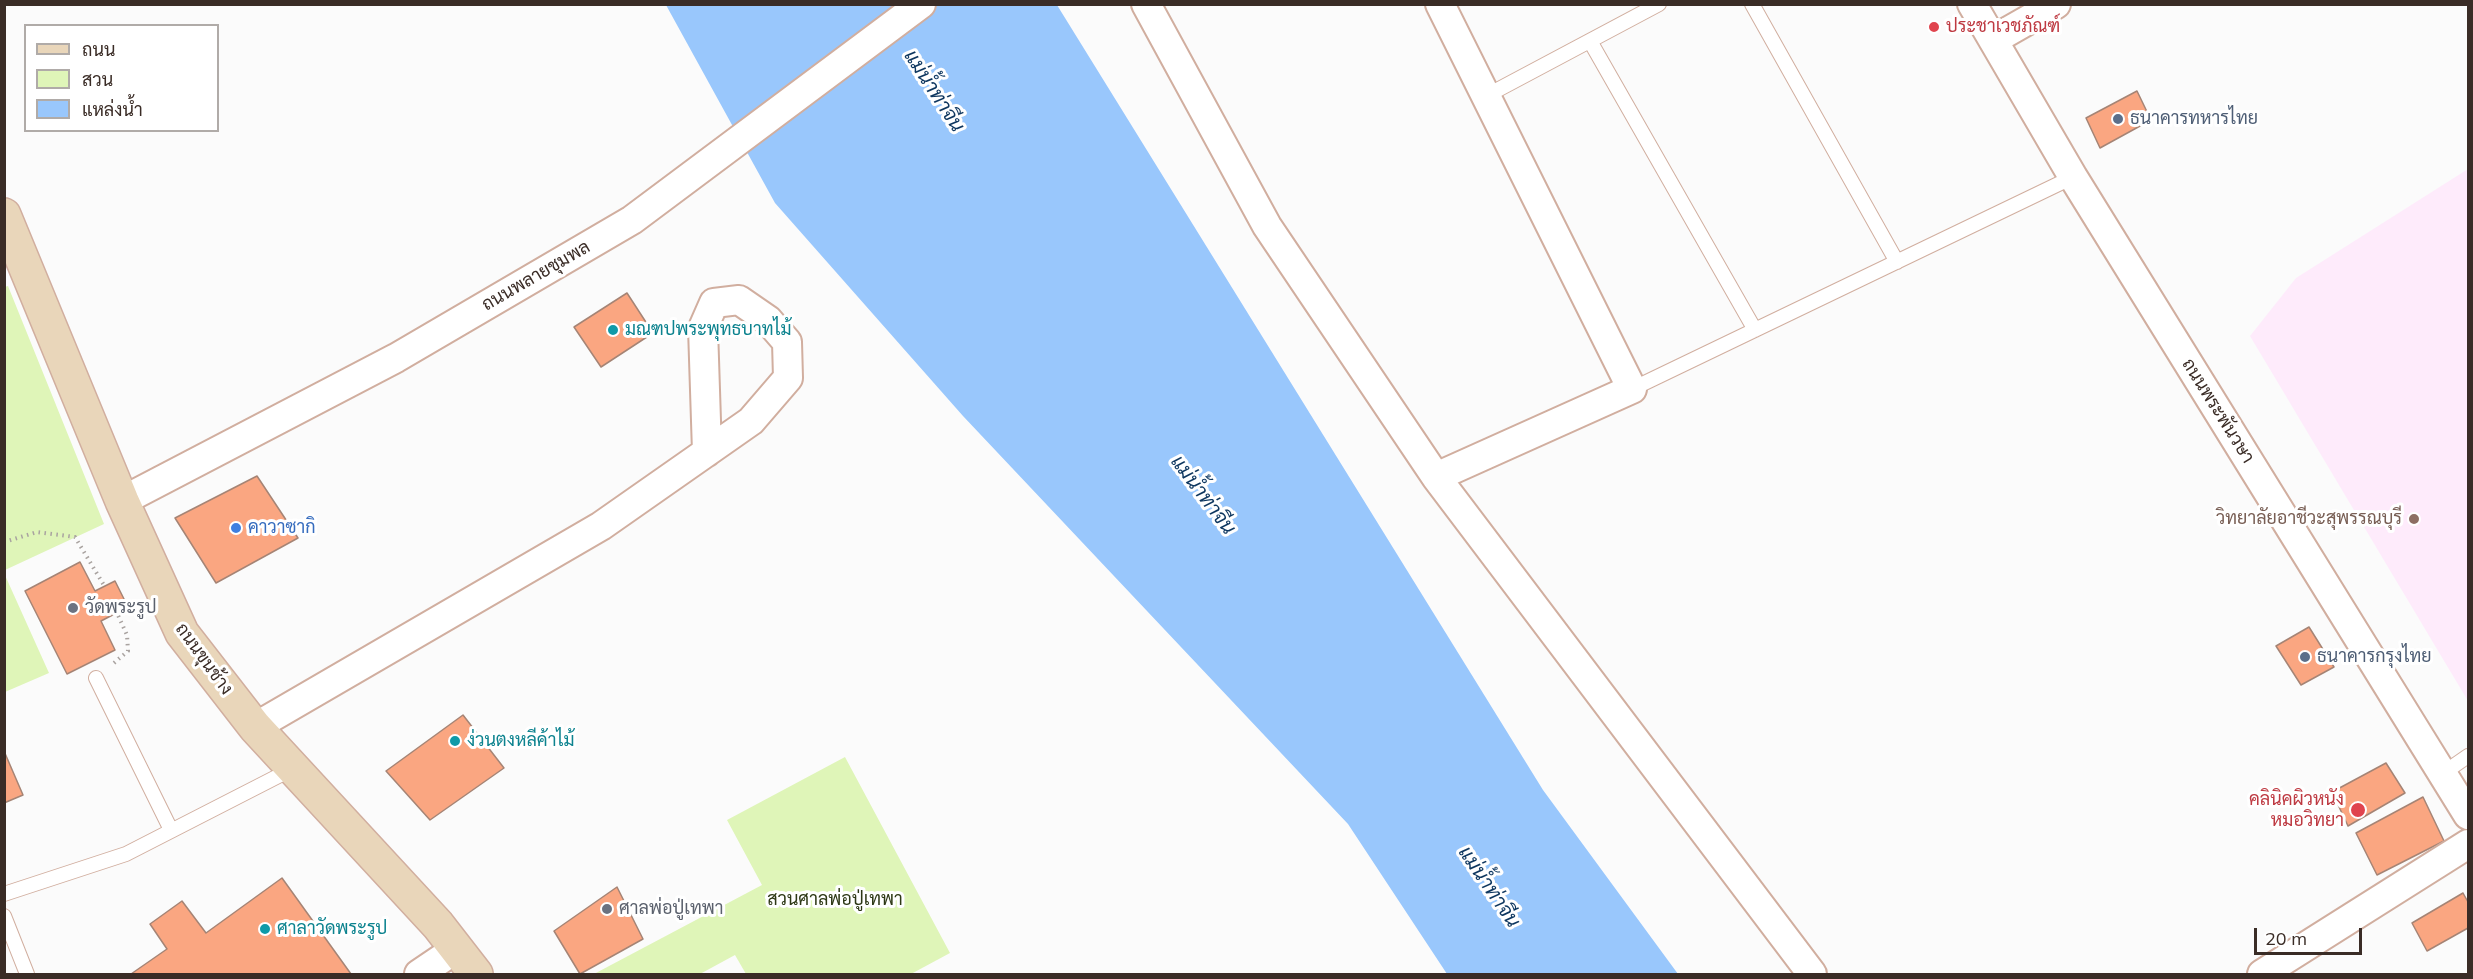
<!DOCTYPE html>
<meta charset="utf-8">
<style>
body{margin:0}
#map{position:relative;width:2473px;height:979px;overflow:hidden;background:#fbfbfb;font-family:Mulish,Sarabun,sans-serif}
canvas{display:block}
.frame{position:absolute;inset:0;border:6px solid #3a2c26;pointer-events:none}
.legend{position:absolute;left:24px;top:24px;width:195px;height:108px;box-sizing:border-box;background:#fff;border:2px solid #b0aba8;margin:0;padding:8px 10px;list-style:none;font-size:18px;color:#3a2c26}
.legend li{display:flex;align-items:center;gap:12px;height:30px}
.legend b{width:30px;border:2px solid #b0aba8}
.scale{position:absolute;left:2254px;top:928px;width:108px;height:27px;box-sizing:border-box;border:3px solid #3a2c26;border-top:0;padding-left:8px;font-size:18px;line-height:21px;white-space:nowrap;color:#3a2c26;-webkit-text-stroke:4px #fff;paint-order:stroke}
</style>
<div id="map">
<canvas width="2473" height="979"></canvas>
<div class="frame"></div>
<ul class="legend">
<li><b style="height:8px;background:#e9d6ba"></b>ถนน</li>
<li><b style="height:16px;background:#dff5b8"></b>สวน</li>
<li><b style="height:16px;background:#99c7fc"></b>แหล่งน้ำ</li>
</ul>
<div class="scale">20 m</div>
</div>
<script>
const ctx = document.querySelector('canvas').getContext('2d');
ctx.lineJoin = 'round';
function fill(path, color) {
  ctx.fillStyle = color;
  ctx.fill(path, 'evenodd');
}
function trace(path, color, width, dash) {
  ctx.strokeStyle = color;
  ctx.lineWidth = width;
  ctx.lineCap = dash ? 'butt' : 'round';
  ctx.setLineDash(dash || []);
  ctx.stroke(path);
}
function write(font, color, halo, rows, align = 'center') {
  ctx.font = font + ' Mulish,Sarabun,sans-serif';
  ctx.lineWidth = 6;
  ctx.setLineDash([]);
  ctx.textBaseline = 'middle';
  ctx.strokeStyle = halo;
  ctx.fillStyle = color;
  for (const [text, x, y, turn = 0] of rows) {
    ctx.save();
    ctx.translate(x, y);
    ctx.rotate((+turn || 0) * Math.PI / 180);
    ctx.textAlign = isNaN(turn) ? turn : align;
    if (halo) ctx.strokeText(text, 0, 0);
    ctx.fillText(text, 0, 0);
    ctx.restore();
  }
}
fill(new Path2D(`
 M2468 169V701L2250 336 2296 278Z`), '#feebfb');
fill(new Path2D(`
 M8 286 104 524 5 570 4 287Z
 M4 573 49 673 5 692H4Z
 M845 757 950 953 911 974H746L735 955 700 974H594L762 885 727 820Z`), '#dff5b8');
fill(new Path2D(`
 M666 5H1057L1543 790 1678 974H1447L1348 824 963 416 775 203Z`), '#99c7fc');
const building = new Path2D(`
 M2137 91 2151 120 2100 148 2086 118Z
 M627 293 653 333 601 367 574 327Z
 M257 476 298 538 216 583 175 518Z
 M80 562 95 591 115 581 128 607 101 621 115 650 67 674 25 591Z
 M2309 627 2334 667 2301 685 2276 646Z
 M463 715 504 768 430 820 386 771Z
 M4 751 23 795 4 803Z
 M2386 763 2405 793 2348 826 2332 792Z
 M2423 797 2444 841 2377 875 2356 833Z
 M282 878 351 974H131L167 949 150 924 182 901 206 933Z
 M617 887 643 939 580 974 554 931Z
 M2463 893 2468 902V928L2427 951 2412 923Z`);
fill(building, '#faa681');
trace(building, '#a58475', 1.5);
const service = new Path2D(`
 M1752 4 1897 262
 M1590 41 1755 330
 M1486 96 1659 4
 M1632 389 2073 177
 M96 678 171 830
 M2442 774 2468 756
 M4 894 126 854 292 769
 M4 916 27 974`);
const minor = new Path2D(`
 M1146 4 1267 226 1436 477 1812 974
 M1972 4 2073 177 2468 815
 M1993 40 2056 4
 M1436 477 1632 389 1440 4
 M122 501 396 358 632 220 921 4
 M255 727 601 526 751 421 788 378 787 342 768 320 739 300 714 303 703 328 707 452
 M419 974 456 949
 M2262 974 2468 844`);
const secondary = new Path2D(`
 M4 215 122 501 182 633 255 727 438 925 476 974`);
trace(service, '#d1ae9f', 16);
trace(minor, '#d1ae9f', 32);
trace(secondary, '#d1ae9f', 36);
trace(new Path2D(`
 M4 542 37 532 75 537 105 587
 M114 663 128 651 127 635 117 613`), '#a9a3a0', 4, [1.5, 4.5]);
trace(service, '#fff', 14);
trace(minor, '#fff', 28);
trace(secondary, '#e9d6ba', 33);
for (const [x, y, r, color] of [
 [1934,27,6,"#e0444e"],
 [2118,119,6,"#5c6f8a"],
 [613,330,6,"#0f9aa8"],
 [2414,519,6,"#8d6e63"],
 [236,528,6,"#3f7fe0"],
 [73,608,6,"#6b7280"],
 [2305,657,6,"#5c6f8a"],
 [455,741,6,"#0f9aa8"],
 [2358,810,8,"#e0444e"],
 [607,909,6,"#6b7280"],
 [265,929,6,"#0f9aa8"]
]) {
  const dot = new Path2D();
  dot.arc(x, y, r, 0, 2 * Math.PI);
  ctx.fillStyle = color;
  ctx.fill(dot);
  trace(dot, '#fff', 2);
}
write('18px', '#be3a42', '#fff', [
 ["ประชาเวชภัณฑ์",1946,27],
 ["คลินิคผิวหนัง",2344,800,"right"],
 ["หมอวิทยา",2344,821,"right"]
], 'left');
write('18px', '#4e5e75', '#fff', [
 ["ธนาคารทหารไทย",2130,119],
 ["ธนาคารกรุงไทย",2317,657]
], 'left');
write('18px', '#3a2c26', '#fff', [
 ["ถนนพลายชุมพล",536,276,-30],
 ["ถนนพระพันวษา",2218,411,58],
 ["ถนนขุนช้าง",204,659,54]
]);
write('18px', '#0d838f', '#fff', [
 ["มณฑปพระพุทธบาทไม้",625,330],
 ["ง่วนตงหลีค้าไม้",467,741],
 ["ศาลาวัดพระรูป",277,929]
], 'left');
write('18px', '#785e54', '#fff', [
 ["วิทยาลัยอาชีวะสุพรรณบุรี",2402,519]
], 'right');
write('18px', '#366cbe', '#fff', [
 ["คาวาซากิ",248,528]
], 'left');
write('18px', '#5b616d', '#fff', [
 ["วัดพระรูป",85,608],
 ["ศาลพ่อปู่เทพา",619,909]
], 'left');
write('18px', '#2d3815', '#fff', [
 ["สวนศาลพ่อปู่เทพา",835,900]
]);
write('italic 20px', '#0d365f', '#fff', [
 ["แม่น้ำท่าจีน",934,91,57],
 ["แม่น้ำท่าจีน",1203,495,53],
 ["แม่น้ำท่าจีน",1489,887,56]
]);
</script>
